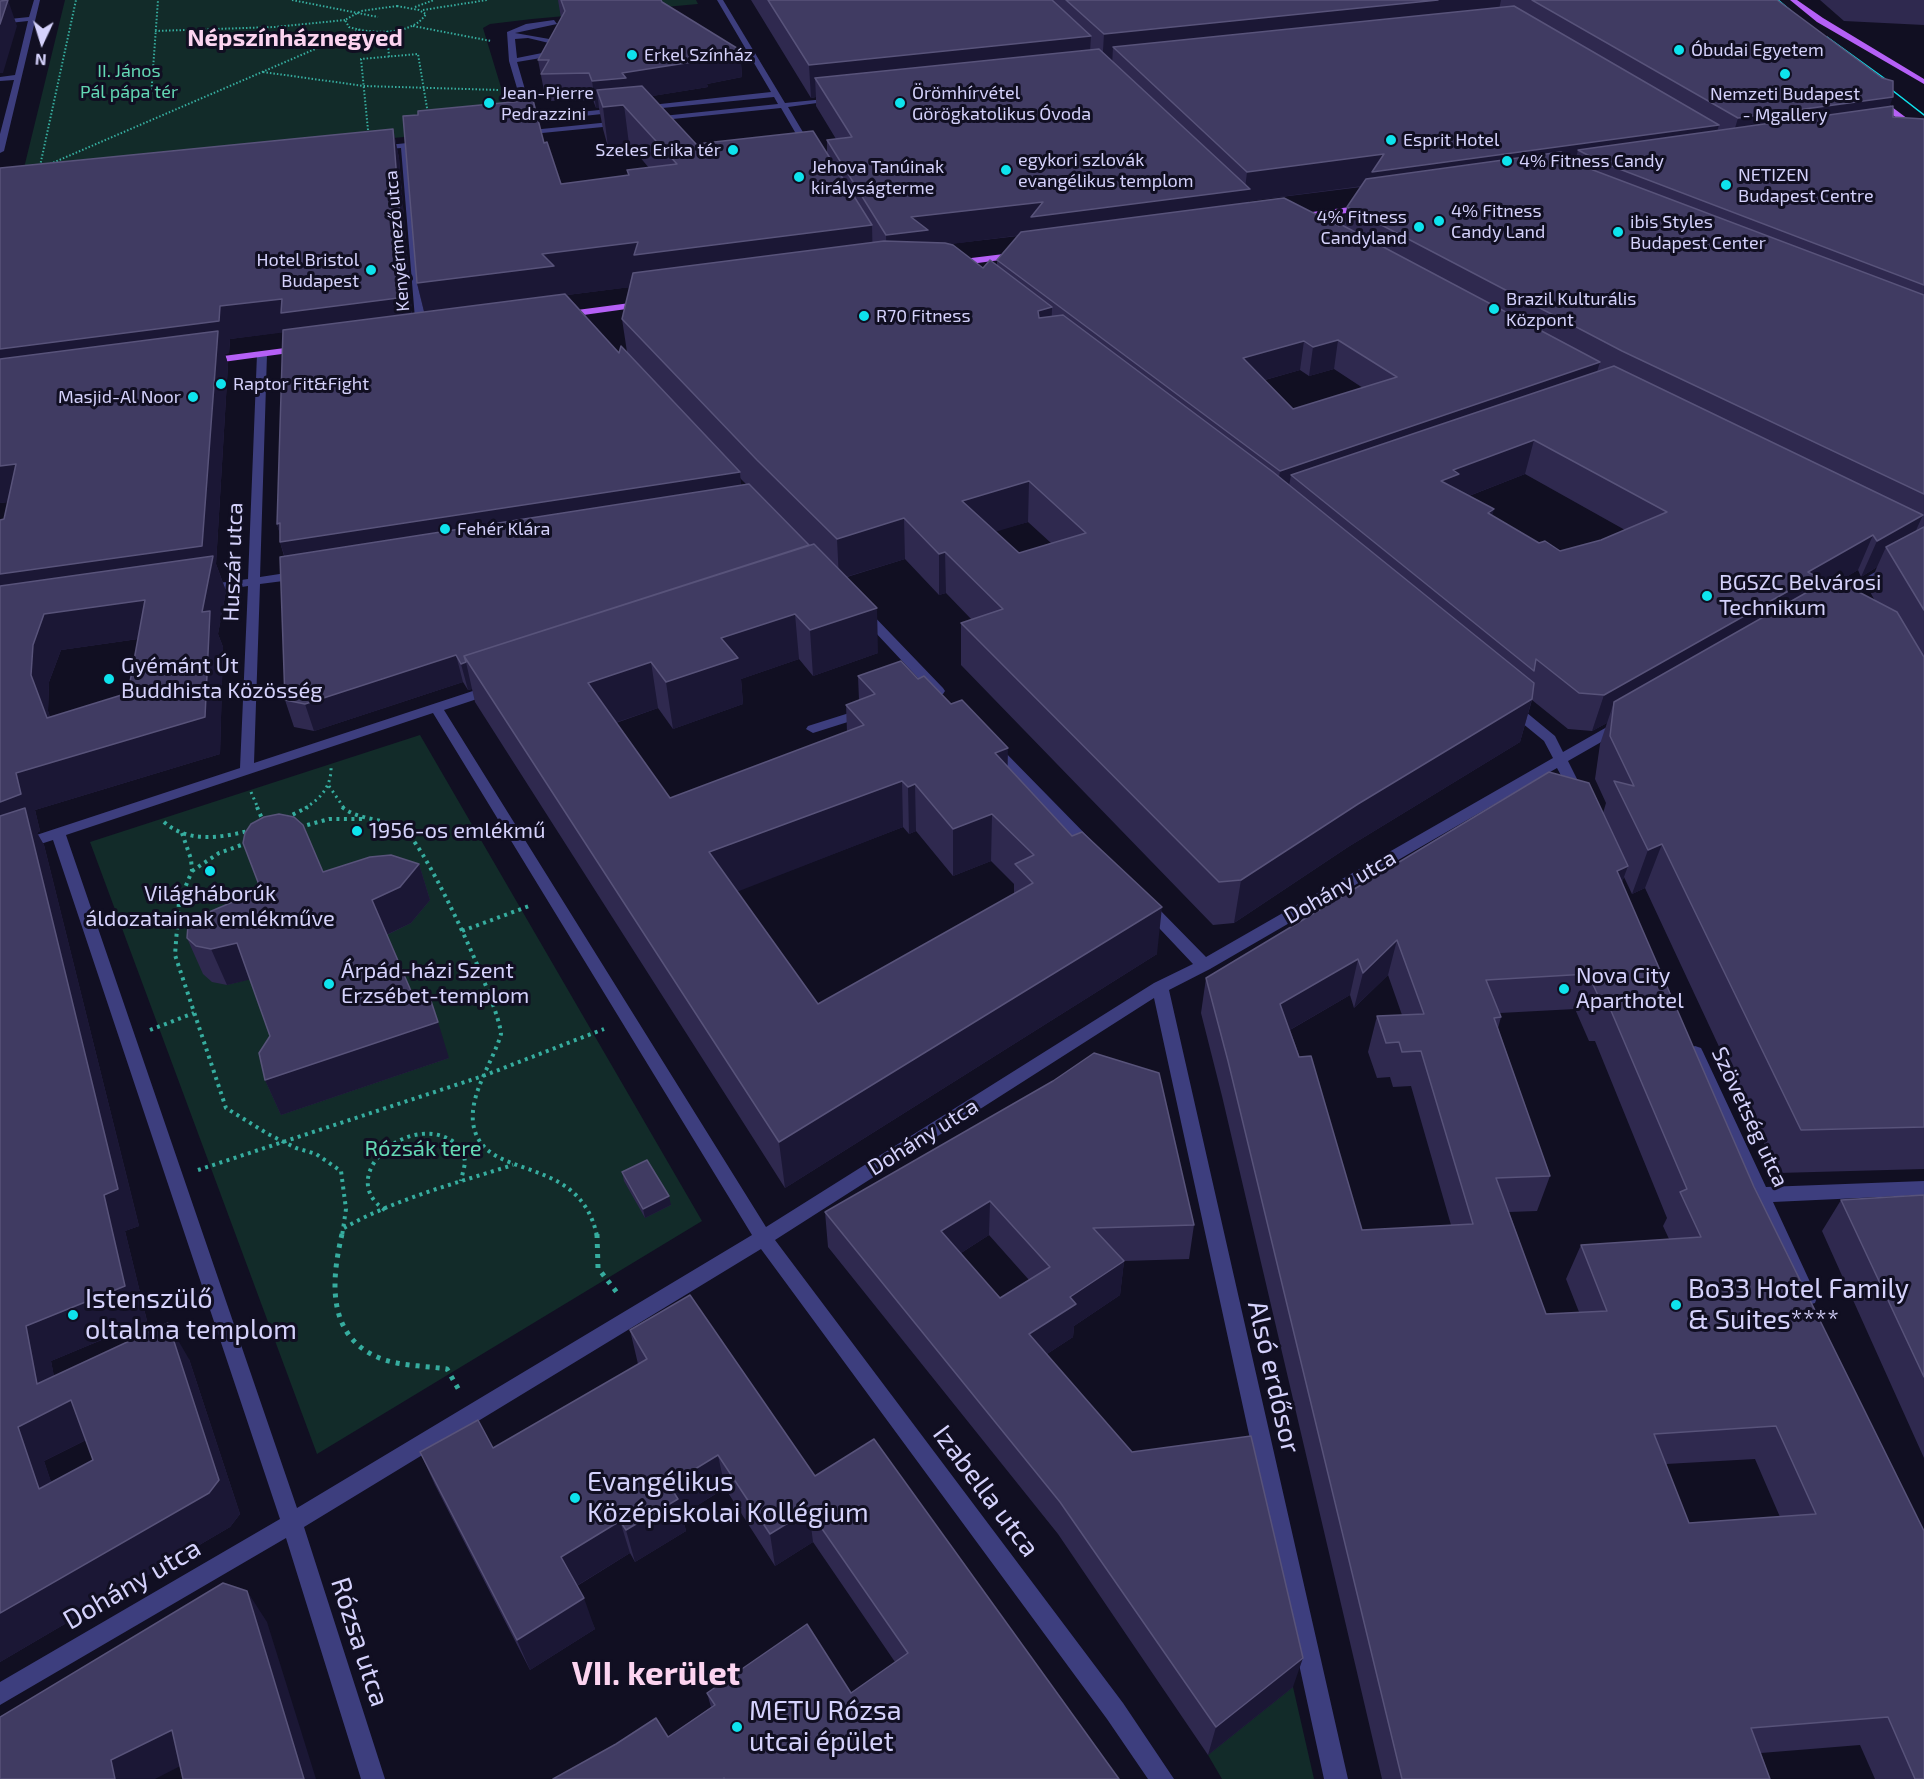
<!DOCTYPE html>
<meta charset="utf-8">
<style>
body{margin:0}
#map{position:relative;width:1924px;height:1779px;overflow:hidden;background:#110f22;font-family:"Exo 2",sans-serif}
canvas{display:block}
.north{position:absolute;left:12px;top:12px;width:60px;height:60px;-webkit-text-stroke:4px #110f22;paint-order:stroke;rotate:184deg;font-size:16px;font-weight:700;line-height:24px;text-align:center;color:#d5d2fc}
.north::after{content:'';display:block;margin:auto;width:21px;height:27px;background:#d5d2fc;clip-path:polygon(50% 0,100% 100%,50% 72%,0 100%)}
</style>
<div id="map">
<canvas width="1924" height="1779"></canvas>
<div class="north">N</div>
</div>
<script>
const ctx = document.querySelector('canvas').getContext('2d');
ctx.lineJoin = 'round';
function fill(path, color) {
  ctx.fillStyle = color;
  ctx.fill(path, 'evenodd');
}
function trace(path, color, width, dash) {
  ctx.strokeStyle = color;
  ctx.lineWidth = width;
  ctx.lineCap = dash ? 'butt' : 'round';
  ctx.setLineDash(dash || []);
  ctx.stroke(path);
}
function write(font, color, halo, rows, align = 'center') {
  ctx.font = font + ' "Exo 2",sans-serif';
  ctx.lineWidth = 6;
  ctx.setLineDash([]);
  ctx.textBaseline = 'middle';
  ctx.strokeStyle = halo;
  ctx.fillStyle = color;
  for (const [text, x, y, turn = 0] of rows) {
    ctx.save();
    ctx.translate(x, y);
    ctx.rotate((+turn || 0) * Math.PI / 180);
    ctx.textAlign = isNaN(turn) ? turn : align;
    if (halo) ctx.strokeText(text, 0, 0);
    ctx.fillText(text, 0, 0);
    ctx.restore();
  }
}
fill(new Path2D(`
 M65 0H696L698 4 532 19 490 24 483 28 513 127 23 172Z
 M420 735 702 1221 317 1454 90 842Z
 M1293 1687 1314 1779H1222L1208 1755Z`), '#122b29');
trace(new Path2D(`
 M292 0 378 17
 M397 6 419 10 426 14C412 36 371 34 349 27L345 20 361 11Z
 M415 7 434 0
 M423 10 487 0
 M413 26 491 41
 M155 31 275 27 345 20
 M387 31 389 57
 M263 72 364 86 500 90
 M151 97 158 0
 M368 130 361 59 418 54 428 114
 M50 164 359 30
 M40 166 76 0`), '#36ad9f', 2, [1.5, 2]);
trace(new Path2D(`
 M329 786 344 808
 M251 792 258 808
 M305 808C322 798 332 785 331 765`), '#36ad9f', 3, [2, 4]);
trace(new Path2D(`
 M257 807 263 821
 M342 807C361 822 387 817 406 832 428 850 499 1004 501 1034 493 1062 470 1092 473 1122 480 1184 579 1150 597 1236
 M286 818 308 807
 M164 822C188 843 219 838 248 831
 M300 827 329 819H364
 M182 833 191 859 192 871 179 902 175 955 226 1108 268 1134 296 1148 316 1154 341 1171 346 1209 342 1236
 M192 871 219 853 247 843
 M462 931 532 905
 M150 1030 194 1013
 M198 1170 483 1076 604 1029
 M385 1210C333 1176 411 1109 455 1143 460 1147 465 1156 465 1163 464 1169 462 1175 461 1181
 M344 1228C393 1200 459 1182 513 1165`), '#36ad9f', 4, [3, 4.5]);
trace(new Path2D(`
 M342 1234C331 1281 326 1338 382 1359 402 1366 426 1366 447 1369L459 1390
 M597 1234 598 1268 618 1294`), '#36ad9f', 5, [4, 6]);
fill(new Path2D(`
 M34 0H40L4 151 0 153V134L14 80 0 81V77L15 75 28 21 0 24V20L29 17Z
 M717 0H723L785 103 835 98 839 100 788 107 813 149 812 151H806L781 108 653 121 649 119 653 117 778 104 774 97 642 110 638 108 642 106 771 92Z
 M554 20 557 24 515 33 555 40 557 46 547 57 517 62 533 117 618 108H621V112L527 122 509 61 507 32 526 24ZM528 38 549 43V46L542 53 517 58 515 39Z
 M620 121 624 123 623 125 522 135 518 133 522 131Z
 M426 141 430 143 429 145 409 147 426 331 421 334 416 331 401 148 379 150 375 148 379 146Z
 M262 351 267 354 260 577 299 571 305 575 299 579 260 584 254 763 488 686H498L500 689 498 692 444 710 766 1227 1154 983 1193 964 1143 911 1140 907 1143 903H1153L1206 957 1553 758 1544 741 1505 709 1503 706 1505 703H1515L1555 736 1563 752 1614 723H1624L1626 726 1624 729 1568 761 1585 795 1583 798H1573L1557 768 1210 969 1169 990 1348 1779H1324L1154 998 775 1240 1123 1703 1174 1779H1148L1107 1719 761 1249 304 1527 385 1779H361L286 1538 0 1705V1682L280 1519 53 840 0 857V847L240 768 248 586 204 593 198 589 204 585 248 579 257 354ZM433 713 752 1235 297 1508 66 835Z
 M1924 544V553L1840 601H1832L1830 598Z
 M864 609 868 610 943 688 945 691 943 694H933L860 616 858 613 860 610Z
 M865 708 870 709 872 712 870 715 813 733 806 729 808 726Z
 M995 746 1000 747 1096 845 1098 849 1096 853H1086L990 753 988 750Z
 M1695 1046 1701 1048 1703 1052 1766 1187 1924 1181V1195L1773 1202 1817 1297 1815 1303 1808 1305 1801 1303 1687 1052 1689 1048Z`), '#3d3e7e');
fill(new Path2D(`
 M1790 0H1797L1823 18 1924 79V84L1817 22Z
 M1874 98H1880L1924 131V137L1874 102Z
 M1365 205 1369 208 1368 210 1297 220 1293 217 1297 214Z
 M1020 252 1025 255 1023 257 955 266 950 263 955 260Z
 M645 301 648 302V306L562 318 557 315 562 312Z
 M300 346 305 349 304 351 208 364 203 361 208 358Z`), '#b560f6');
trace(new Path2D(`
 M1778 0 1797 16
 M1827 37 1888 81
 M1879 80 1924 115`), '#0ee3ed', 1.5);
fill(new Path2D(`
 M558 0H661L662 2 740 50 742 77 707 84 708 87 652 96 696 144 827 153V140L836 139 816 106V97L811 98 751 0H1777L1889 107 1893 117 1924 119V1169L1778 1173 1645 888 1632 894 1624 877 1622 882 1924 1779H1875L1860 1745 1761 1753 1770 1779H1382L1222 1096 1201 1013 1206 978 1603 813 1606 803 1595 779 1600 744 1607 723 1592 731 1568 729 1532 700 1520 742 1348 847 1234 923 1213 925 961 665V623L972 620 946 593 939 595 905 559 847 577 878 653 813 676 799 659 741 679 743 704 673 729 658 708 616 723 670 798 847 732 846 705 859 700 858 676 918 679 1008 767 1157 954 785 1188 475 702 472 689 468 690 463 682 314 731 294 727 285 700 284 556 280 542V534L277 524 283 332 230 339 229 353 225 354 228 364 216 564 226 591 218 634 223 647 220 754 35 810 40 831 37 833 44 845 139 1226 125 1231 147 1321 51 1361 54 1377 189 1359 240 1514 230 1527 0 1662V520L4 519 8 502 0 503V168L393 129 399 158 412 314 424 312 417 283 544 143 561 184 628 175 627 170 649 168 629 144 608 147 603 129 599 108H596L593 100 546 101 538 60 561 18ZM1361 187 1347 207 1344 226H1339L1249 203V201ZM1018 236 997 260V266L983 268 949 244ZM630 287 622 319 627 352 619 353 567 295ZM1334 369 1363 388 1293 409 1265 380 1300 370 1309 376ZM1525 474 1625 530 1601 540 1560 551 1539 543 1492 516 1469 496ZM740 478 746 484 741 485ZM1028 522 1051 543 1019 553 995 531ZM1877 567 1868 588 1875 601 1839 581 1858 570 1861 577ZM138 639 128 693 50 717 48 711 49 682 61 650ZM903 827 909 834 916 831 953 876 991 861 1014 884V894L818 1004 737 891ZM1388 975 1402 1015 1377 1016 1368 1052 1377 1078 1390 1077 1393 1087 1411 1086 1451 1225 1362 1230 1290 1030 1350 995 1354 1008ZM1575 1009 1589 1041H1595L1667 1218 1663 1226 1669 1239 1581 1245 1566 1279 1579 1312 1546 1314 1509 1212 1537 1211 1550 1176 1498 1028 1501 1017 1500 1013ZM86 1440 93 1460 51 1482 44 1461ZM1755 1459 1780 1517 1689 1523 1666 1464Z
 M1820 0H1924V25L1844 21Z
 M419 864 430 900 411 923 387 935 411 991 449 1058 281 1115 265 1080 270 1036 250 979 227 985 212 982 203 974 187 938Z
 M1053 1081 1194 1225 1189 1259 1124 1261 1120 1295 1074 1326 1073 1337 1047 1354 1293 1687 1208 1755 1058 1534 828 1247 825 1212ZM989 1235 1029 1280 1000 1298 961 1253Z
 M622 1172 671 1205 645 1218 624 1181Z
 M1924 1195V1458L1822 1231 1841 1200Z
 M630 1330 815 1476 1119 1779 668 1737 711 1707 707 1693H851L895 1662 813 1542 775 1566 725 1488 682 1515 686 1531 635 1562 630 1553 577 1586 595 1629 530 1670 435 1485 420 1452 493 1448 638 1364Z`), '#2f294f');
fill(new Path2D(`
 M8 0 17 26 3 73H0V24Z
 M1438 0H1501L1496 24 1113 47 1112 66 1102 67 1104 34Z
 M1091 36 1089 68 815 78 816 97 811 98 809 65Z
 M740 50 742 77 707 84 708 87 628 100 624 105 629 144 608 147 603 107 597 90 599 108H596L592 81 622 73Z
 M1893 97 1881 131 1728 152 1738 118Z
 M1719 125 1710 155 1578 150 1572 174 1370 185 1249 201 1247 219 1030 234 928 247 887 267 886 235 911 217 1043 202 1245 189 1247 172 1384 154 1560 146Z
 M393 129 399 158 413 329 287 332 230 339 229 353 225 354 228 364 216 564 226 591 218 634 223 647 220 754 35 810 40 831 37 833 44 845 139 1226 125 1231 147 1321 51 1361 60 1406 71 1400 96 1435 44 1461 65 1523 39 1489 18 1427 37 1384 26 1326 0 846V802L16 773 205 717 202 612 208 582 0 612V574L202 546 0 384V349L220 306Z
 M872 225 873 268 639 286 559 296 428 327 417 283 542 254 638 242Z
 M1052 307 1051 345 1037 349 1038 311Z
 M1338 340 1334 369 1309 376 1313 347Z
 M1304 341 1300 370 1239 387 1243 358Z
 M1600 362 1591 392 1291 475 1287 497 1275 501 1280 471Z
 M1534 440 1525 474 1453 502 1441 481 1453 470Z
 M16 464 31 499 0 503V466Z
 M740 472 742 499 289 570 280 542H282L277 524Z
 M1029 481 1028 522 962 542V501Z
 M1494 509 1485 544 1488 513Z
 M1923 515 1907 550 1886 547 1877 567 1861 577 1877 541Z
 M904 518 905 559 839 579 837 539Z
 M1873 535 1858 570 1805 601 1614 702 1607 723 1592 731 1604 695 1808 572Z
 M945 552 946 593 939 595V554Z
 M145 600 159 636 61 650 49 682 48 711 65 755 47 718 31 675 33 645 44 614Z
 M877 608 878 653 813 676 810 630Z
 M795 614 799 659 741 679 743 704 673 729 666 682 721 638Z
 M456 655 463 682 314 731 305 704Z
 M466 662 472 689 468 690 461 664Z
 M651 662 658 708 597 729 588 683Z
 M1532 699 1520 742 1348 847 1234 923 1241 880 1358 804Z
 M1008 748 1007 795 995 753Z
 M902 781 903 827 716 900 709 852Z
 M915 784 916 831 909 834 908 787Z
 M992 814 991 861 953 876V829Z
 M1662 844 1645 888 1632 894 1648 850Z
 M419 864 430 900 411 923 384 936 372 900Z
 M1628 866 1615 901 1617 871Z
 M1162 907 1157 954 785 1188 779 1142Z
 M1397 940 1388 975 1354 1008 1363 973Z
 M237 943 252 979 227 985 211 949Z
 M1358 959 1350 995 1274 1039 1280 1004Z
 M438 1022 449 1058 281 1115 265 1080Z
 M669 1196 671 1205 645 1218 643 1209Z
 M990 1201 989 1235 942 1265 941 1231Z
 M1124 1261 1120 1295 1074 1326 1073 1337 1027 1367 1029 1334 1070 1297Z
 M168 1323 189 1359 240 1514 230 1527 0 1662V1613L209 1493Z
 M718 1455 725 1488 682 1515 686 1531 635 1562 626 1530 669 1485Z
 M809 1510 813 1542 775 1566 770 1534Z
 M620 1521 630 1553 573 1588 561 1557Z
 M247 1591 267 1622 316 1779H304Z
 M584 1598 595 1629 530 1670 517 1640Z
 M1303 1658 1293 1687 1208 1755 1216 1727Z
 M172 1730 196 1758 155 1779H115L111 1760Z`), '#1b1735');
const building = new Path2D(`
 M8 0 0 24V1Z
 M561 0H661L662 2 740 50 703 58 705 60 622 73 626 78 592 81 589 73 541 74 549 60H538L565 11Z
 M768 0H1052L1091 36 809 65Z
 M1066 0H1438L1104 34Z
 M1532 0H1777L1882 78 1893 81V97L1738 118Z
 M1514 6 1719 125 1372 172 1384 154 1247 172 1113 47Z
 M1099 49 1250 189 1031 217 1043 202 911 217 928 230 886 235 827 140 852 137 815 78Z
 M642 86 696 144 813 131 872 225 634 255 638 242 542 254 554 266 417 283 403 116 418 115V111L533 100 544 143 547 142 561 184 629 175 627 170 677 164 623 105 603 107 597 90Z
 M1893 106V117L1924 119V285L1601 162 1578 150Z
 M393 129 406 297 281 313 282 299 220 306 219 321 0 349V168Z
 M1561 152 1593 170 1924 295V494L1622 351 1347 207 1366 179Z
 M1284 198 1339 226 1340 224 1600 362 1280 471 997 260 1021 232ZM1338 340 1397 377 1293 409 1243 358 1304 341 1313 347Z
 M884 241 945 243 953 245 983 268 990 260 1052 307 1038 311 1039 318 1063 315 1273 472 1534 683 1532 699 1358 804 1241 880 1219 882 961 623 1003 609 945 552 939 554 904 518 837 539 757 460 622 319 633 273ZM1029 481 1086 533 1019 553 962 501Z
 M565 294 619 353 621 346 740 472 280 542V523L277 524 283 330Z
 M218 331 202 546 0 574V520L4 519 16 464 0 466V359Z
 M1614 366 1923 515 1877 541 1873 535 1808 572 1815 576 1604 695 1579 693 1536 659 1534 671 1291 475ZM1534 440 1667 512 1601 540 1560 551 1545 541 1539 543 1488 513 1494 509 1441 481 1459 474 1453 470Z
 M749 484 809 545 464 656 466 662 461 664 456 655 305 704 285 700 280 557Z
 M1924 527V610L1886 547Z
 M814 544 877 608 810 630 795 614 721 638 738 658 666 682 651 662 588 683 670 798 864 725 846 705 875 694 858 676 901 661 918 679 924 676 951 704 962 700 1008 748 995 753 1072 836 1082 832 1162 907 779 1142 464 656ZM902 781 908 787 915 784 953 829 992 814 1034 855 1015 864 1033 883 818 1004 709 852Z
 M213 556 202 612 210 611 205 717 16 773 21 794 0 802V586ZM145 600 128 693 47 718 31 675 33 645 44 614Z
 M1832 578 1897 612 1924 657V1127L1801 1130 1662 844 1648 850 1614 781 1634 786 1610 736 1614 702Z
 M1549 772 1589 783 1628 866 1617 871 1754 1187 1924 1531V1779H1915L1888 1717 1751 1728 1770 1779H1402L1228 1061 1206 978ZM1397 940 1424 1014 1377 1016 1386 1043 1399 1042 1402 1052 1421 1051 1473 1224 1362 1230 1311 1056 1299 1057 1280 1004 1358 959 1363 973ZM1588 974 1603 1006H1609L1687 1189 1680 1192 1701 1237 1581 1245 1607 1311 1546 1314 1496 1178 1550 1176 1494 1018 1501 1017 1486 980ZM1776 1426 1816 1514 1689 1523 1654 1434Z
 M25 808 118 1189 104 1195 125 1286 26 1326 37 1384 168 1323 219 1480 209 1493 0 1613V816ZM71 1400 93 1460 39 1489 18 1427Z
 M279 814 294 817 303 825 323 872 370 857 391 855 419 864 400 887 372 900 411 991 430 998 438 1022 265 1080 259 1053 270 1036 237 943 211 949 196 946 187 938 188 925 202 915 261 890 243 843 245 833 251 824 264 817Z
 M1094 1053 1159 1073 1194 1225 1093 1228 1124 1261 1070 1297 1076 1304 1029 1334 1132 1452 1251 1436 1303 1658 1216 1727 1060 1502 825 1212 1053 1081ZM990 1201 1050 1267 1000 1298 941 1231Z
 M647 1160 669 1196 643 1209 622 1172Z
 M1924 1195V1377L1841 1200Z
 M690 1295 815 1476 874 1439 1119 1779H725L724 1778 723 1779H553L616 1744 656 1718 668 1737 715 1705 707 1693 807 1624 851 1693 908 1653 809 1510 770 1534 718 1455 669 1485 678 1499 626 1530 620 1521 561 1557 584 1598 517 1640 420 1452 478 1420 493 1448 647 1359 630 1330Z
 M223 1583 247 1591 304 1779H183L172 1730 111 1760 115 1779H0V1717Z`);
fill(building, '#403b62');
trace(building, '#58537a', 1.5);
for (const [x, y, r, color] of [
 [1679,50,6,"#0ee3ed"],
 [632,55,6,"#0ee3ed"],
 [1785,74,6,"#0ee3ed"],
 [489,103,6,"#0ee3ed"],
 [900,103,6,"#0ee3ed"],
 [1391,140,6,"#0ee3ed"],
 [733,150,6,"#0ee3ed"],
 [1507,161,6,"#0ee3ed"],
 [1006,170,6,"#0ee3ed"],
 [799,177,6,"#0ee3ed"],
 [1726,185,6,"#0ee3ed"],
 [1439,221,6,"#0ee3ed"],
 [1419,227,6,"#0ee3ed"],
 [1618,232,6,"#0ee3ed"],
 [371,270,6,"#0ee3ed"],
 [1494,309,6,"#0ee3ed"],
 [864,316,6,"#0ee3ed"],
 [221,384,6,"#0ee3ed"],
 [193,397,6,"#0ee3ed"],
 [445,529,6,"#0ee3ed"],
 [1707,596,6,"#0ee3ed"],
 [109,679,6,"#0ee3ed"],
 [357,831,6,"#0ee3ed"],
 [210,871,6,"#0ee3ed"],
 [329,984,6,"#0ee3ed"],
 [1564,989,6,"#0ee3ed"],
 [1676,1305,6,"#0ee3ed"],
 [73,1315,6,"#0ee3ed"],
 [575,1498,6,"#0ee3ed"],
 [737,1727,6,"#0ee3ed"]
]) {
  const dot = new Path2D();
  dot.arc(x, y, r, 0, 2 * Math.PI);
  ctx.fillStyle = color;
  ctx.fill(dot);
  trace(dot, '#110f22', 2);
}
write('18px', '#d5d2fc', '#110f22', [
 ["Óbudai Egyetem",1691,50],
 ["Erkel Színház",644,55],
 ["Jean-Pierre",501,93],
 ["Pedrazzini",501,114],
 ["Örömhírvétel",912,93],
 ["Görögkatolikus Óvoda",912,114],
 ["Nemzeti Budapest",1785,94,"center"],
 ["- Mgallery",1785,115,"center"],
 ["Esprit Hotel",1403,140],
 ["Szeles Erika tér",721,150,"right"],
 ["egykori szlovák",1018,160],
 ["evangélikus templom",1018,181],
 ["4% Fitness Candy",1519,161],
 ["Jehova Tanúinak",811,167],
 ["királyságterme",811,188],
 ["NETIZEN",1738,175],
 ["Budapest Centre",1738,196],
 ["4% Fitness",1451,211],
 ["Candy Land",1451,232],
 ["4% Fitness",1407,217,"right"],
 ["Candyland",1407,238,"right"],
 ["ibis Styles",1630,222],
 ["Budapest Center",1630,243],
 ["Hotel Bristol",359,260,"right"],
 ["Budapest",359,281,"right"],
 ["Brazil Kulturális",1506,299],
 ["Központ",1506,320],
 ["R70 Fitness",876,316],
 ["Raptor Fit&Fight",233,384],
 ["Masjid-Al Noor",181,397,"right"],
 ["Fehér Klára",457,529]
], 'left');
write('18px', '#63d8b4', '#110f22', [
 ["II. János",129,71],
 ["Pál pápa tér",129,92]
]);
write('18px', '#d5d2fc', '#110f22', [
 ["Kenyérmező utca",397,241,-95]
]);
write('22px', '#d5d2fc', '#110f22', [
 ["Huszár utca",233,562,-88],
 ["Dohány utca",1340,887,-30],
 ["Szövetség utca",1750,1117,65],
 ["Dohány utca",923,1137,-32]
]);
write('22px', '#d5d2fc', '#110f22', [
 ["BGSZC Belvárosi",1719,583],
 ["Technikum",1719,608],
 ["Gyémánt Út",121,666],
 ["Buddhista Közösség",121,691],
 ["1956-os emlékmű",369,831],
 ["Világháborúk",210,894,"center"],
 ["áldozatainak emlékműve",210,919,"center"],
 ["Árpád-házi Szent",341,971],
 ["Erzsébet-templom",341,996],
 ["Nova City",1576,976],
 ["Aparthotel",1576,1001]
], 'left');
write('22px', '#63d8b4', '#110f22', [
 ["Rózsák tere",423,1149]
]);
write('bold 24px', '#fcd4f0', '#110f22', [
 ["Népszínháznegyed",295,38]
]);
write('27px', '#d5d2fc', '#110f22', [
 ["Bo33 Hotel Family",1688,1289],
 ["& Suites****",1688,1320],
 ["Istenszülő",85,1299],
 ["oltalma templom",85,1330],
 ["Evangélikus",587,1482],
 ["Középiskolai Kollégium",587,1513],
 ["METU Rózsa",749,1711],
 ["utcai épület",749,1742]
], 'left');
write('27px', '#d5d2fc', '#110f22', [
 ["Alsó erdősor",1274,1377,77],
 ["Izabella utca",986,1491,53],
 ["Dohány utca",132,1584,-30],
 ["Rózsa utca",360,1642,72]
]);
write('bold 33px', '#fcd4f0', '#110f22', [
 ["VII. kerület",656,1674]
]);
</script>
